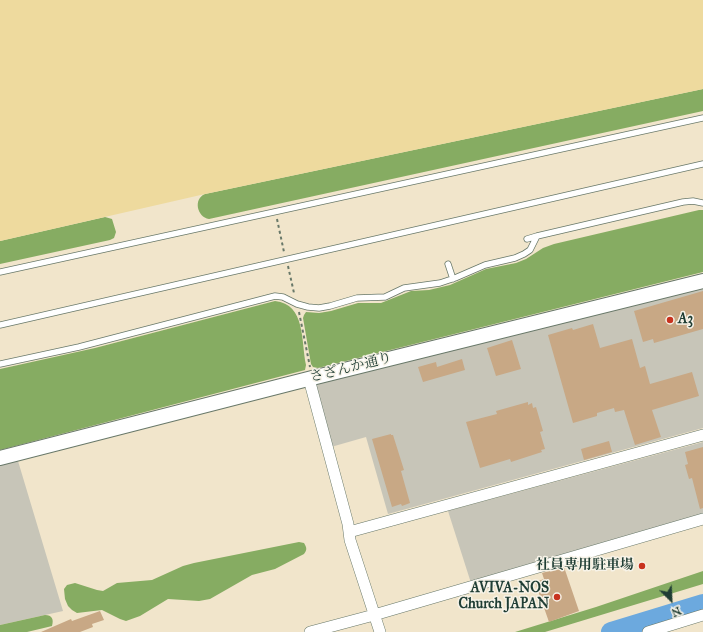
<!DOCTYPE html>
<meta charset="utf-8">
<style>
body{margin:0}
#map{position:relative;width:703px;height:632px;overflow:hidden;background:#f1e5cb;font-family:"IM FELL Great Primer",serif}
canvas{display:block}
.north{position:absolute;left:651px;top:580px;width:40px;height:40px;-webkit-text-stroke:3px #f7f3e8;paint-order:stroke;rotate:156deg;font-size:11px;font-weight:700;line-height:16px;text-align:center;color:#1f3d34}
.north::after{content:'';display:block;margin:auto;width:14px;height:18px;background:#1f3d34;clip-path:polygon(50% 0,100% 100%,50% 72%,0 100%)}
</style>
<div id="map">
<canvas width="703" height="632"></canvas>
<div class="north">N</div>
</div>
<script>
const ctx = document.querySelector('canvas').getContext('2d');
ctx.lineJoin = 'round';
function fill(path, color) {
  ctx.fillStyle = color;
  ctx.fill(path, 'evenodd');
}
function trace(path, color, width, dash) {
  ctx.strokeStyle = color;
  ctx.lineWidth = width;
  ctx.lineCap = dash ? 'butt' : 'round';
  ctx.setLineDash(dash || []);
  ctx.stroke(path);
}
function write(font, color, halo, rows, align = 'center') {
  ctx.font = font + ' "IM FELL Great Primer","Noto Serif JP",serif';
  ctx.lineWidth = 3;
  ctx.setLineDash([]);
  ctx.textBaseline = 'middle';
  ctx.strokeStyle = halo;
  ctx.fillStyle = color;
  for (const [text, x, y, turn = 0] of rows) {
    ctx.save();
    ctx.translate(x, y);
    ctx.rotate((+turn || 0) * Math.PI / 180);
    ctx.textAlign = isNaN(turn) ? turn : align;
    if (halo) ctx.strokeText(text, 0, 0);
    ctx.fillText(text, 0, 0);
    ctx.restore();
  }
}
fill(new Path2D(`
 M703 287V428L388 514 366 437 331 447 315 387 317 383Z
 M703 442V515L471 583 448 511Z
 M18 461 63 611 0 625V465Z`), '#c7c5b8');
fill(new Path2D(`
 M703 89V111L209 219C197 217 193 199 205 194Z
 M699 210H703V272L318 368 313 367 311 364 303 318 304 315 306 312 319 313 331 311 358 303H381L411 291 429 290 450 285 486 269 516 263 526 259 543 248 554 244Z
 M105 217 112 219 116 232 114 238 110 240 0 264V241Z
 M275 301C306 304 301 342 306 365L305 370 0 450V369L95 348Z
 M299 542 304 543C307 548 307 550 304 554L275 569 252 575 210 599 199 601 168 599 140 616 126 621 120 619 102 610 77 613 72 610 68 606 65 599 64 589 67 585 75 583 97 590 103 591 117 583 152 580 183 566 194 563Z
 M703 571V584L545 632H515L596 607Z
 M45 615C52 615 54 619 52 626L48 627 27 632H0V625Z`), '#86ac62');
fill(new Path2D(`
 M0 0H703V89L205 194 0 241Z`), '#eeda9e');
trace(new Path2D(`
 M611 632 703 604`), '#6ca9de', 20);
fill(new Path2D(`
 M703 291V329L654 343 653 339 643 342 634 311Z
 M593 324 600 348 632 339 640 368 645 366 650 384 692 372 699 396 652 410 661 437 635 445 624 410 615 412 614 408 597 413V416L573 423 548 335 572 328 573 330Z
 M512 340 521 369 496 376 487 348Z
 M462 359 465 370 423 382 418 367 436 362 437 367Z
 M528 402V405L532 403 533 408 536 407 543 431 540 432 545 449 541 450 542 452 511 462 510 459 480 468 466 422 497 414 496 411Z
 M391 434V435H393L404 470 401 471 410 503 402 506 401 504 392 507 372 439Z
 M609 441 612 452 584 460 581 449Z
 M703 447V508L700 509 692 478 689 479 685 465 688 464 685 452Z
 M564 567 579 611 549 622 535 582 544 579 542 573Z
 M100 611 104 620 92 624 93 627 80 632H41L71 619 72 621Z`), '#c8a885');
const service = new Path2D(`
 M527 239 537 236
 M448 264 453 279
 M0 272 703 118
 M0 325 703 164
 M0 364 79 347 275 296 283 297 297 304 308 307 319 308 330 306 357 298 385 297 404 288 440 283 455 278 485 265 515 258 524 254 530 250 537 236 683 202 693 201 703 203`);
const minor = new Path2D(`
 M309 379 348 524 350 540 380 632
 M349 532 703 435
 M310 632 374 615 703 519
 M648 632 703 615`);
const tertiary = new Path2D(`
 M0 458 312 378 703 281`);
trace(service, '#687869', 7);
trace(minor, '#687869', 12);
trace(tertiary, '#687869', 16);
trace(new Path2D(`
 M277 219 284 252
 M288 266 294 293
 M299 312 310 367`), '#687869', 2, [3, 3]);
trace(service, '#fff', 5.5);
trace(minor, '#fff', 11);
trace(tertiary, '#fff', 14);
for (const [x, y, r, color] of [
 [670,320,4,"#c8321e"],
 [642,566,4,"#c8321e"],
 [557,597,4,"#c8321e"]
]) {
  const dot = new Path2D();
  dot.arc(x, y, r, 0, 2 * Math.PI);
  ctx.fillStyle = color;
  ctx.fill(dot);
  trace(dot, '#f7f3e8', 1.5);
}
write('bold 14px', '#1f3d34', '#f7f3e8', [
 ["A3",678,320,"left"],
 ["社員専用駐車場",634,566],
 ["AVIVA-NOS",549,589],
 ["Church JAPAN",549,605]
], 'right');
write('14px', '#1f3d34', '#f7f3e8', [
 ["さざんか通り",351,368,-14]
]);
</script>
